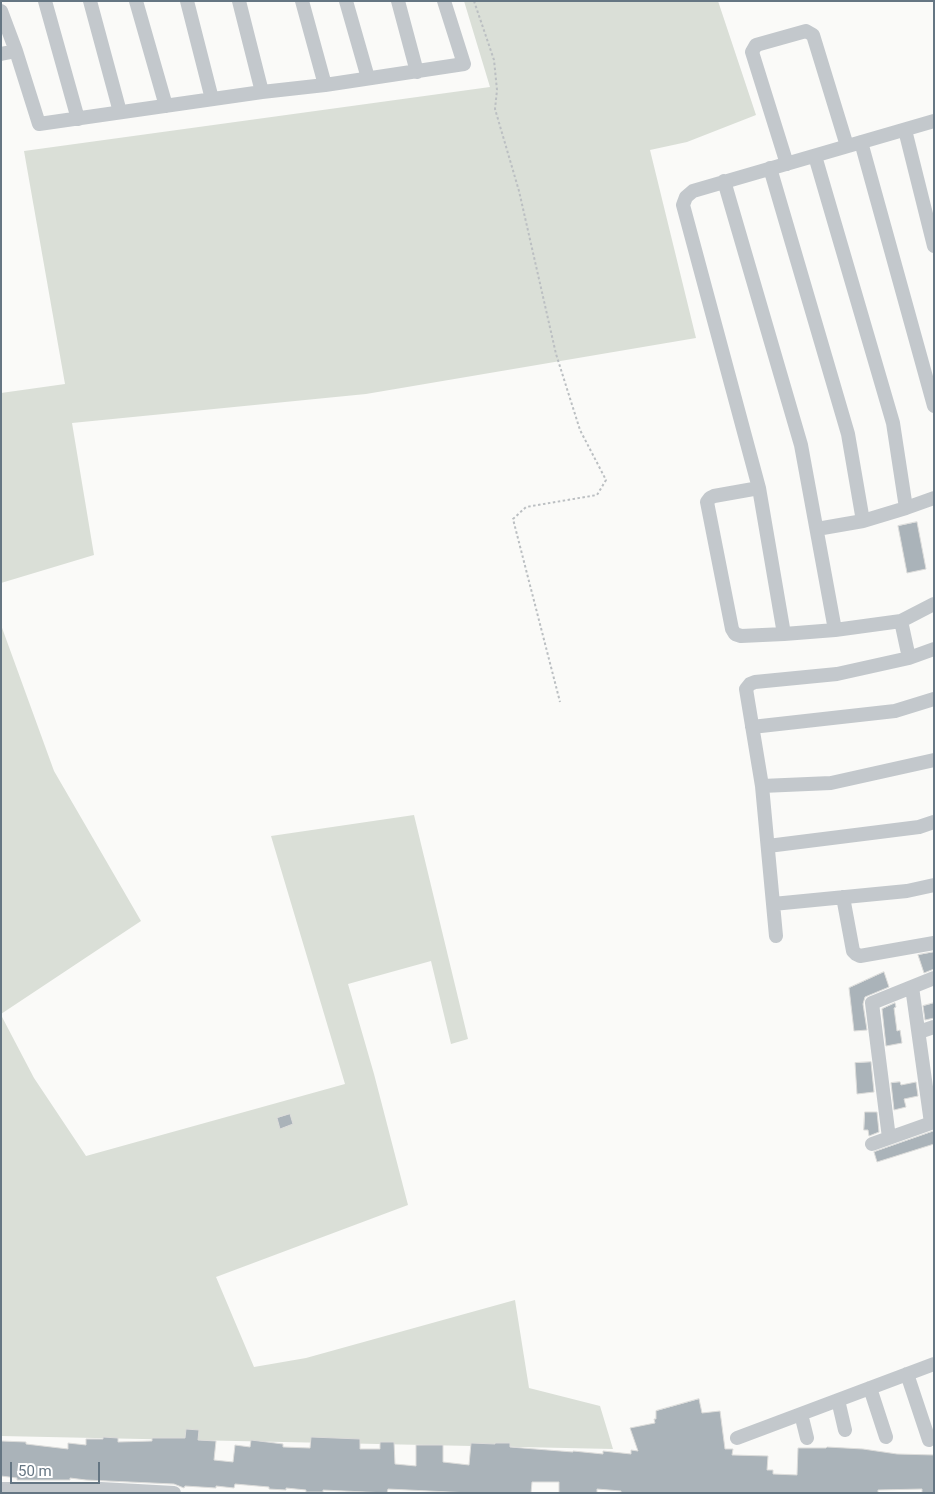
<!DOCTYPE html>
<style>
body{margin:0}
#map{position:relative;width:935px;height:1494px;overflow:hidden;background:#fafaf8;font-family:Roboto,sans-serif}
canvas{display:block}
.frame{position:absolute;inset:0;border:2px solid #657683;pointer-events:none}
.scale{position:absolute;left:10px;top:1462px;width:90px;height:22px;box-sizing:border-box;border:2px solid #657683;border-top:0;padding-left:6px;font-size:15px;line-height:18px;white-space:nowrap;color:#657683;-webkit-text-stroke:4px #fff;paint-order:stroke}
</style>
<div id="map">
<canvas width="935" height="1494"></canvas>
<div class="frame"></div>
<div class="scale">50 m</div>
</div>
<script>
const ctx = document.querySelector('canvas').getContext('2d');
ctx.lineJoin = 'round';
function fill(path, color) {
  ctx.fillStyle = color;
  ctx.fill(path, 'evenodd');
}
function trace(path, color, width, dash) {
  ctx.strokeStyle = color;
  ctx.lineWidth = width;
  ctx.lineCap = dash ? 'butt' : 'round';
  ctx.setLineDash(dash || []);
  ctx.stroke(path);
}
fill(new Path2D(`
 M464 1H718L756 115 687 142 650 150 696 338 366 394 72 423 94 555 1 583V393L65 384 24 151 490 87Z
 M1 625 54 771 141 921 1 1014Z
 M414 815 468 1039 451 1044 431 961 348 984 374 1074 408 1205 216 1277 254 1367 306 1358 515 1300 529 1388 600 1406 613 1449 1 1436V1015L34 1078 86 1156 345 1084 271 836Z`), '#dadfd7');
const building = new Path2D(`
 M917 522 926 569 907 573 898 526Z
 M934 952V969L924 973 918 955Z
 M884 972 889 987 865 997 863 1004 867 1030 854 1031 849 988Z
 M895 1003 896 1007 894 1008 897 1031 900 1030 902 1043 886 1046 882 1009Z
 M934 1003V1018L925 1020 923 1006Z
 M871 1062 874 1092 857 1094 855 1063Z
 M900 1082 901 1085 916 1082 918 1096 904 1099 906 1107 894 1110 891 1083Z
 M865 1112H877L879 1132 869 1136 868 1130H864Z
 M290 1114 293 1124 280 1129 277 1118Z
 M934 1131V1144L877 1162 874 1152Z
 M699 1399 702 1413 720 1411 725 1449H733L732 1455 768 1456 767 1470H773V1474L797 1475 798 1448H826L827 1447 863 1449 897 1454 934 1455V1493H922V1489L878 1490V1493H621V1491L597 1489V1493H559V1482H532L531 1493H470L388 1489 387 1493 323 1490V1492H306V1490L286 1488V1490L269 1489V1487L235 1484 234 1488 216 1486V1488L185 1486 184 1488 174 1484 86 1480 70 1478V1480H17V1478L1 1476V1441L26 1442V1444L68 1449V1443L86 1445V1439H103V1437L118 1438V1442L152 1441V1438H185L186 1429 199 1430 198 1440 216 1441 214 1460 233 1462 235 1445 250 1447 251 1440 283 1444V1447L310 1448 311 1437 360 1439V1449H380V1442H394L395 1464 416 1466V1445H443V1462L469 1465 471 1443 495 1444V1443H510V1447L573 1452V1451L603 1454V1451L631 1454V1450L638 1451 630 1428 655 1423 654 1419H656V1411Z`);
fill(building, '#aab3b9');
trace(building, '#dcdcda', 1);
trace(new Path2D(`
 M474 1 494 60 497 90 495 109 519 191 556 354 580 430 606 480 597 495 526 507 513 519 560 702`), '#bbbfc2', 2, [2.5, 2.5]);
trace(new Path2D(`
 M45 1 78 119
 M90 1 120 112
 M136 1 166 106
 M187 1 212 99
 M239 1 262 92
 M302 1 325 85
 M346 1 368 78
 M398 1 417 72
 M1 11 16 51
 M1 54 16 51 39 124 262 92 325 85 464 64 444 1
 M905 130 934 246
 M861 142 934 406
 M815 156 893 423 906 508 863 521
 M787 164 752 52 756 45 806 31 813 35 847 146
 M770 168 848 434 863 521 817 529
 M724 181 801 445 835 630
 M759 488 714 496 710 498 707 502 732 629 735 634 741 636 784 634
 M906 508 934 498
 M901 621 835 630 784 634 759 488 683 205 686 197 693 191 934 121
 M909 658 901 621 934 604
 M752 727 895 711 934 699
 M762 786 831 783 934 760
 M768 846 919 827 934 822
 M843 897 853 951 856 954 860 956 934 943
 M773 904 907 891 934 885
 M776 936 762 786 746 689 750 684 755 682 837 674 909 658 934 649
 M912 987 931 1123
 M919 1032 934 1027
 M889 1138 872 1003 934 978
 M872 1144 934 1122
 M907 1374 929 1440
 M870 1388 886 1437
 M838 1400 845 1430
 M801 1414 807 1438
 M737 1438 934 1364
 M1 1489H101L174 1493`), '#c3c8cc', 14);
</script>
